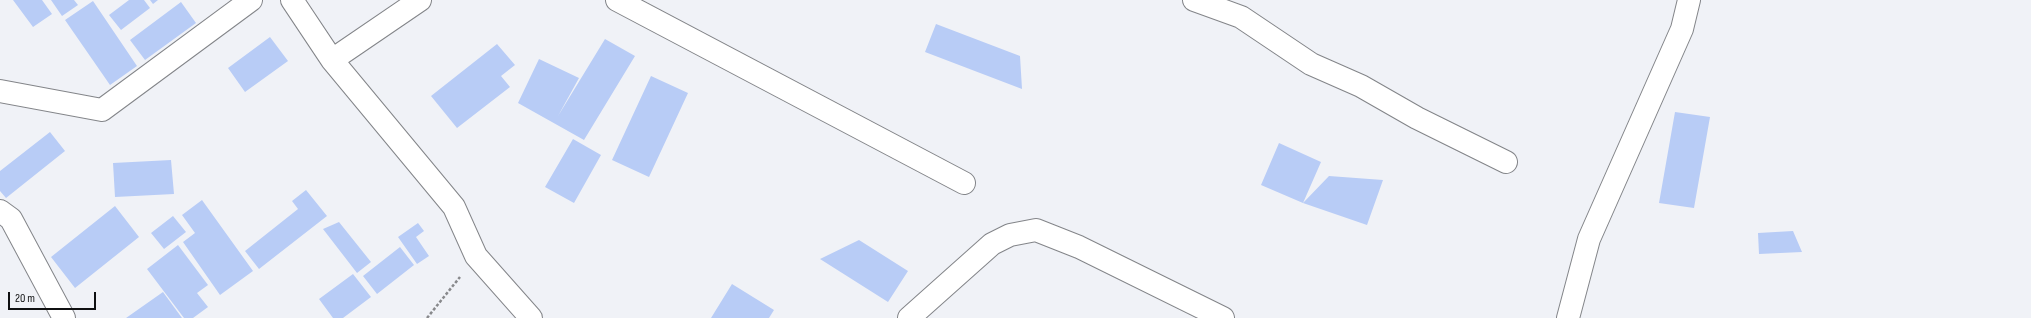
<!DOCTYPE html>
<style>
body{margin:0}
#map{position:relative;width:2031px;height:318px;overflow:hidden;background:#f0f2f7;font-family:"Sofia Sans Condensed",sans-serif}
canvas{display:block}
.scale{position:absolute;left:8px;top:292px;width:88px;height:18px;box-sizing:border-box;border:2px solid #0f1011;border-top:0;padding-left:5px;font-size:12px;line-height:14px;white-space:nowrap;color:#0f1011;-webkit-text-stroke:3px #f0f2f7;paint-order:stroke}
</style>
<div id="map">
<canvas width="2031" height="318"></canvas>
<div class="scale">20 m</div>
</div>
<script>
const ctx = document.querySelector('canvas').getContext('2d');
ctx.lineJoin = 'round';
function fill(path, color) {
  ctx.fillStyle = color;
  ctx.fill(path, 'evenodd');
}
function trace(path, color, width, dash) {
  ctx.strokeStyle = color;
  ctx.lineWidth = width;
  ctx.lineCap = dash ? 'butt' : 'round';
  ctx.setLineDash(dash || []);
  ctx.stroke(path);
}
fill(new Path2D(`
 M13 0H42L52 14 33 27Z
 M51 0H74L78 5 62 16Z
 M129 0H144L150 8 121 30 109 15Z
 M150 0H158L153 4Z
 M93 1 137 66 110 85 65 20Z
 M181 2 196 23 145 60 130 40Z
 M936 24 1020 56 1022 89 925 52Z
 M270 37 288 61 245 92 228 68Z
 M605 39 635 56 584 140 518 103 539 59 579 78 558 116Z
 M497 44 515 65 501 76 510 87 457 128 431 96Z
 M651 76 688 93 649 177 612 160Z
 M1675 112 1710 117 1694 208 1659 203Z
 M50 132 65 151 6 198 0 191V171Z
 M573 139 601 155 574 203 545 187Z
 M1279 143 1321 162 1303 203 1261 185Z
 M171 160 174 194 115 197 113 163Z
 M1329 176 1383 180 1367 225 1303 203Z
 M306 190 327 216 259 269 245 251 298 209 292 201Z
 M202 200 253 271 220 295 183 242 195 233 182 215Z
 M115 206 139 237 75 288 51 257Z
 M173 216 186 232 164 249 151 233Z
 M339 222 371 262 357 273 323 229Z
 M418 223 424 231 416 237 429 256 417 264 398 237Z
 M1793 231 1802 252 1759 254 1758 233Z
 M859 240 908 271 888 302 820 259Z
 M178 245 208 285 197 293 208 307 193 318H184L147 269Z
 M400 247 414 265 377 294 363 276Z
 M353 274 371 297 343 318H333L319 299Z
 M732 284 774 310 769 318H711Z
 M163 292 182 318H126Z`), '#b8ccf6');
const minor = new Path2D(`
 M292 0 332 60 454 207 476 256 531 318
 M617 0 964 183
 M1194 0 1241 17 1311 64 1361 86 1417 118 1506 162
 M332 60 420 0
 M0 91 102 110 251 0
 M0 211 11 219 64 318
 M909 318 992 244 1010 235 1036 230 1079 247 1223 318
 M1568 318 1589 239 1682 29 1689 0`);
trace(minor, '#838589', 24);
trace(new Path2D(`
 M427 318 460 277`), '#88898c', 2.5, [3, 2]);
trace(minor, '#fff', 22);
</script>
